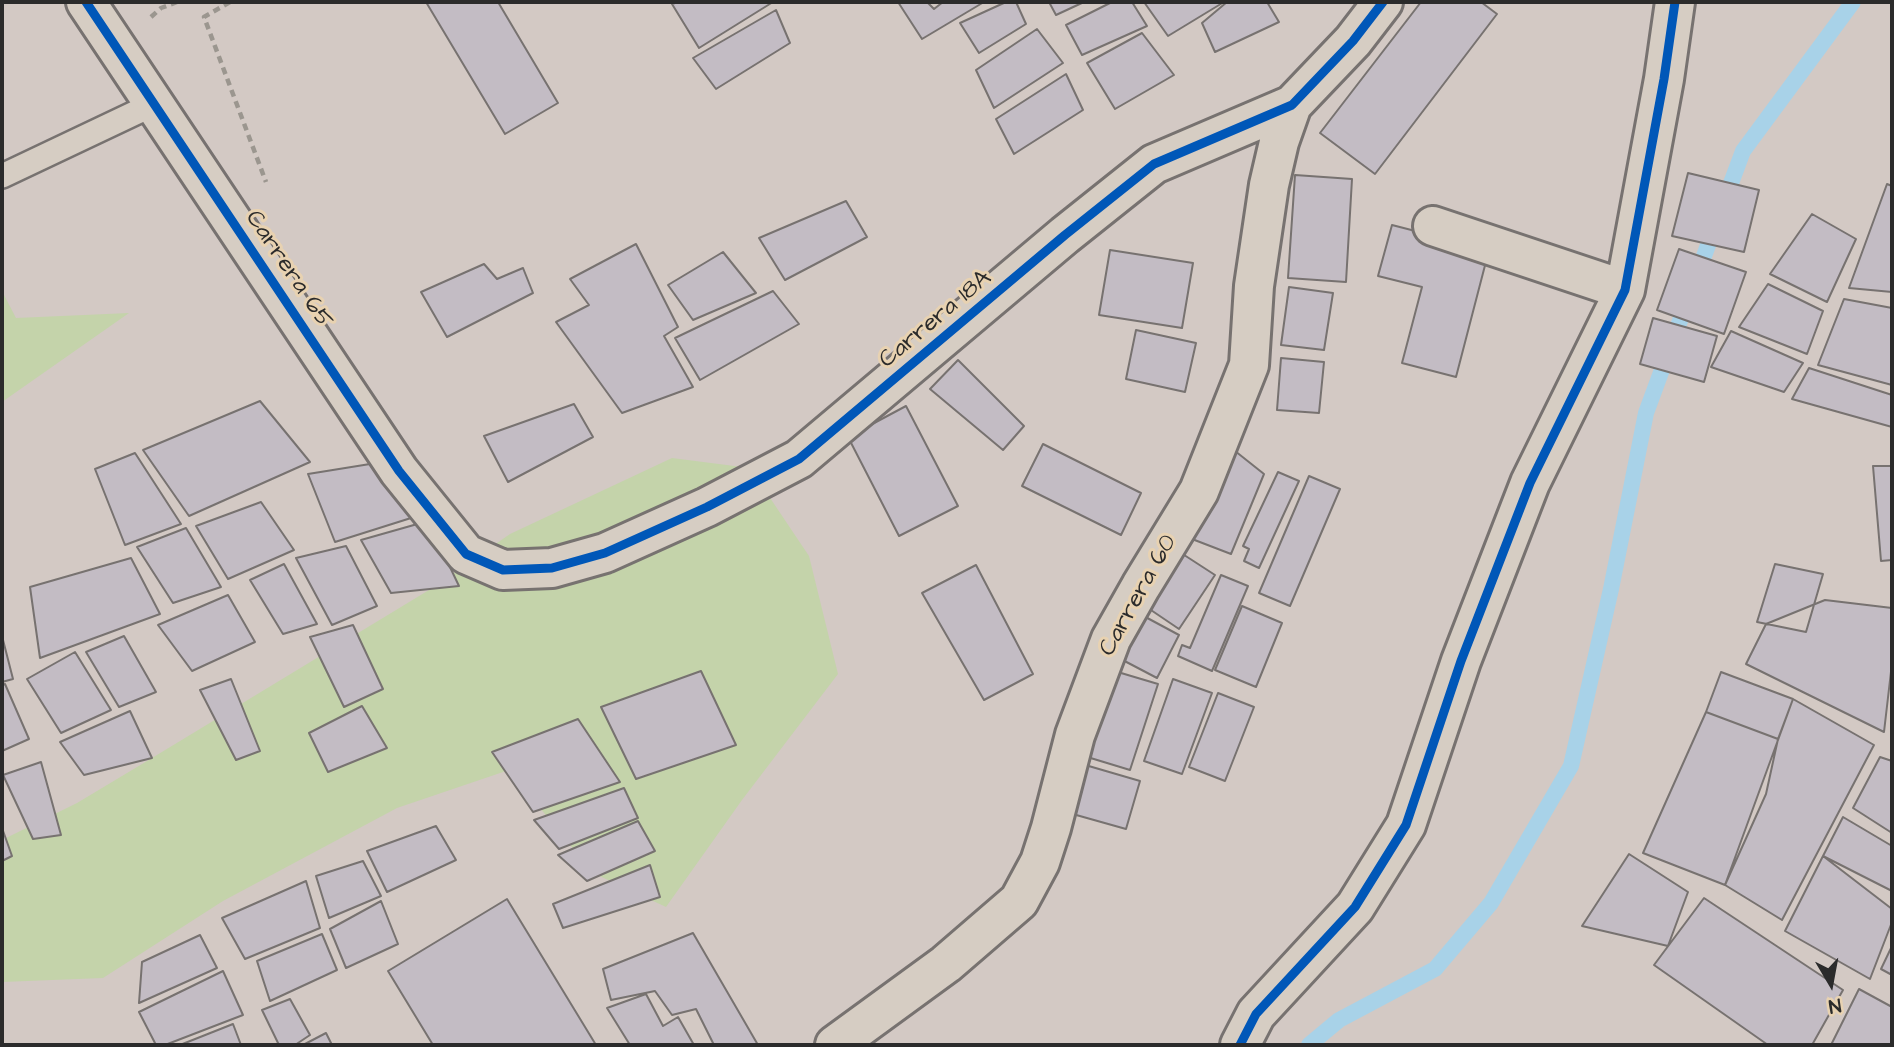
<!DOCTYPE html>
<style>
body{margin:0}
#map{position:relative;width:1894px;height:1047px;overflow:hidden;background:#d3c9c4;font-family:"Architects Daughter",sans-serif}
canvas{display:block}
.frame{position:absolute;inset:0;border:4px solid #2b2b2b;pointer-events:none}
.north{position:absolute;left:1796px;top:949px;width:70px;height:70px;-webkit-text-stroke:5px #e8d2b1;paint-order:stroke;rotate:170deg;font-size:19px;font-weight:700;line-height:28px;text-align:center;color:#2b2b2b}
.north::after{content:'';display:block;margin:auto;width:24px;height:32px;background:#2b2b2b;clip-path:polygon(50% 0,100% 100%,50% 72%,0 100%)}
</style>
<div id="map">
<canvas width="1894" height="1047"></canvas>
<div class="frame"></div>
<div class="north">N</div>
</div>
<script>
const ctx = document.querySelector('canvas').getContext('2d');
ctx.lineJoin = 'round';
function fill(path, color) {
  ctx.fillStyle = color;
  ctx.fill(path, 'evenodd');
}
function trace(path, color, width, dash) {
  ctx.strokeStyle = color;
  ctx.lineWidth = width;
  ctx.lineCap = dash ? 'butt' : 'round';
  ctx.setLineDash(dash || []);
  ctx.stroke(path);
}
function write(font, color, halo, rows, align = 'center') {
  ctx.font = font + ' "Architects Daughter",sans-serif';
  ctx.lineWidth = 6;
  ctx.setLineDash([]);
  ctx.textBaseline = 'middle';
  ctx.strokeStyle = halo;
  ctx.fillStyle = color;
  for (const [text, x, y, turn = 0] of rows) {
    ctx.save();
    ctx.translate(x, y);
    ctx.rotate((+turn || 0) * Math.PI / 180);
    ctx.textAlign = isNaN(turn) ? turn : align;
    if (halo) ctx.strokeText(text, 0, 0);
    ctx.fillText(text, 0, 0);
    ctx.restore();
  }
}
fill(new Path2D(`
 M2 291 16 318 129 313 2 402Z
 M672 458 750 468 809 556 838 674 742 800 666 907 593 873 509 770 397 808 223 901 103 978 2 982V840L77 803 152 758 429 590 510 534Z`), '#c4d3aa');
trace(new Path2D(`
 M1724 202 1743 151 1853 2
 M1696 278 1715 226
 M1309 1045 1339 1020 1435 969 1491 903 1571 766 1611 589 1646 413 1688 299`), '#a8d2e8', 16);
const building = new Path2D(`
 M426 2H498L558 103 505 134Z
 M678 2H773L699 48 672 4Z
 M898 2H927L934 9 943 2H984L922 39Z
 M1006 2H1016L1026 24 979 53 960 23Z
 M1049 2H1084L1056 15Z
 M1112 2H1132L1147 26 1082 55 1066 25Z
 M1144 2H1224L1168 36Z
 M1227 2H1267L1279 22 1215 52 1202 23Z
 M1421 2H1481L1497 14 1375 174 1320 133Z
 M776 10 790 43 716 89 693 58Z
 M1037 29 1063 63 994 108 976 70Z
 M1142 33 1174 75 1115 109 1087 63Z
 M1066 74 1083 110 1014 154 996 119Z
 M1688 173 1759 190 1744 252 1672 236Z
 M1295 175 1352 179 1346 282 1288 278Z
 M1887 184 1892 186V292L1849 288Z
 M846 201 867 237 785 280 759 238Z
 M1812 214 1856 239 1827 302 1770 274Z
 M1392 225 1489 250 1456 377 1402 363 1422 287 1378 276Z
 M636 244 678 327 664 336 693 387 622 413 556 322 589 305 570 279Z
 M1679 249 1746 272 1724 334 1657 310Z
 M1110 250 1193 263 1182 328 1099 315Z
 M723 252 756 293 693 320 668 285Z
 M484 264 497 279 523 268 533 293 447 337 421 292Z
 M1768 284 1823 311 1807 354 1739 327Z
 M1289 287 1333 293 1324 350 1281 345Z
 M773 291 799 324 700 380 675 338Z
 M1844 299 1892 308V385L1818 365Z
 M1653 318 1717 336 1704 382 1640 364Z
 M1136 330 1196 343 1185 392 1126 379Z
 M1731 331 1803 363 1784 392 1711 367Z
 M1281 358 1324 362 1319 413 1277 410Z
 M958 360 1024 426 1003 450 930 389Z
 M1809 368 1892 395V427L1792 399Z
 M260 401 310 462 189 516 143 450Z
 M574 404 593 437 508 482 484 436Z
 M906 406 958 506 899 536 848 437Z
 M1043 444 1141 493 1121 535 1022 486Z
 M1230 447 1264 474 1231 554 1192 539Z
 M135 453 181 524 125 545 95 469Z
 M370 464 430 512 335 542 308 474Z
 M1873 466H1892V560L1881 561Z
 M1278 472 1299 481 1259 568 1244 561 1249 549 1243 546Z
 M1309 476 1340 489 1290 606 1259 593Z
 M261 502 294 550 228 579 196 526Z
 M428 521 459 586 391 593 361 540Z
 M186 528 221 587 173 603 137 547Z
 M346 546 377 606 332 625 296 558Z
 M1178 551 1215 575 1179 629 1142 604Z
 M131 558 160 614 40 658 30 587Z
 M284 564 317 624 283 634 250 580Z
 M1775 564 1823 574 1806 632 1757 622Z
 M976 565 1033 674 984 700 922 593Z
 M1221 575 1248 586 1212 671 1178 656 1182 645 1190 648Z
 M228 595 255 642 192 671 158 625Z
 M1825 600 1892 608V663L1884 732 1746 664 1766 624Z
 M1242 606 1282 623 1256 687 1215 670Z
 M1138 613 1179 635 1157 678 1115 656Z
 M353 625 383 689 344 707 310 637Z
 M2 636 13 679 2 682Z
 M124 636 156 692 119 707 86 652Z
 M75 652 111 710 61 733 27 679Z
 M1111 670 1158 684 1130 770 1084 756Z
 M701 671 736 745 636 779 601 707Z
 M1721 672 1793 699 1778 739 1706 712Z
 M231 679 260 751 236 760 200 690Z
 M1173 679 1212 693 1182 774 1144 761Z
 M5 684 29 739 2 751V685Z
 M1218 693 1254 707 1225 781 1189 767Z
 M1793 699 1874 745 1782 920 1725 885Z
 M362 706 387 748 328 772 309 733Z
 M130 711 152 758 84 775 60 742Z
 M1706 712 1778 739 1766 794 1725 885 1643 853Z
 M578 719 620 782 533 812 492 752Z
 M1880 757 1892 761V833L1853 808Z
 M41 762 61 835 33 839 3 775Z
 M1075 762 1140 781 1126 829 1062 811Z
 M624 788 638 818 559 849 534 820Z
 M1843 817 1892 846V891L1823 856Z
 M638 821 655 851 587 881 558 855Z
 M436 826 456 860 387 892 367 851Z
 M2 828 12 856 2 861Z
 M1629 854 1688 892 1668 946 1582 926Z
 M1823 856 1892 909V922L1870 979 1785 931Z
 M363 861 381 896 329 918 316 876Z
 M650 865 660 897 563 928 553 904Z
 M306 881 320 928 245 959 222 918Z
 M1704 898 1843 990 1812 1045H1768L1654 965Z
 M507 899 596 1045H433L388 971Z
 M381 901 398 944 346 968 330 929Z
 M693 933 758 1045H714L696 1009 672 1015 655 991 611 1000 603 969Z
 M322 934 337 970 270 1001 257 961Z
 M200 935 217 968 139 1003 142 962Z
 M1892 946V975L1881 969Z
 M223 971 243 1015 165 1045H156L139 1012Z
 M1859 989 1892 1007V1045H1831Z
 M646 994 663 1026 678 1017 694 1045H630L607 1008Z
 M290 999 310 1035 295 1045H279L262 1010Z
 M233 1024 241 1045H180Z
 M326 1033 332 1045H303Z`);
fill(building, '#c3bcc4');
trace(building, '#777270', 2);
const service = new Path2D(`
 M2 176 154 104`);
const minor = new Path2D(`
 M86 2 399 471 466 554 503 570 552 568 605 553 707 507 799 459 1065 235 1154 164 1292 105 1353 41 1383 2
 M1433 226 1625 290
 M835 1045 946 964 1019 901 1040 862 1051 828 1075 735 1111 639 1141 586 1199 491 1249 365 1254 286 1269 185 1279 142 1292 105
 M1240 1045 1256 1014 1355 907 1406 825 1461 661 1530 483 1625 290 1664 79 1675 2`);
trace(service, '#777270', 28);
trace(minor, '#777270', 44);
trace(new Path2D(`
 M230 2 204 17 266 182
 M151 17 161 8 177 2`), '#9b968f', 4.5, [7, 5]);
trace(service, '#d6cdc3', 23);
trace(minor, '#d6cdc3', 38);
trace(new Path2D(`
 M86 2 399 471 466 554 503 570 552 568 605 553 707 507 799 459 1065 235 1154 164 1292 105 1353 41 1383 2
 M1240 1045 1256 1014 1355 907 1406 825 1461 661 1530 483 1625 290 1664 79 1675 2`), '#0057b8', 9);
write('24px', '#2b2b2b', '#e8d2b1', [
 ["Carrera 65",288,270,56],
 ["Carrera 18A",936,320,-40],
 ["Carrera 60",1139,596,-61]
]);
</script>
